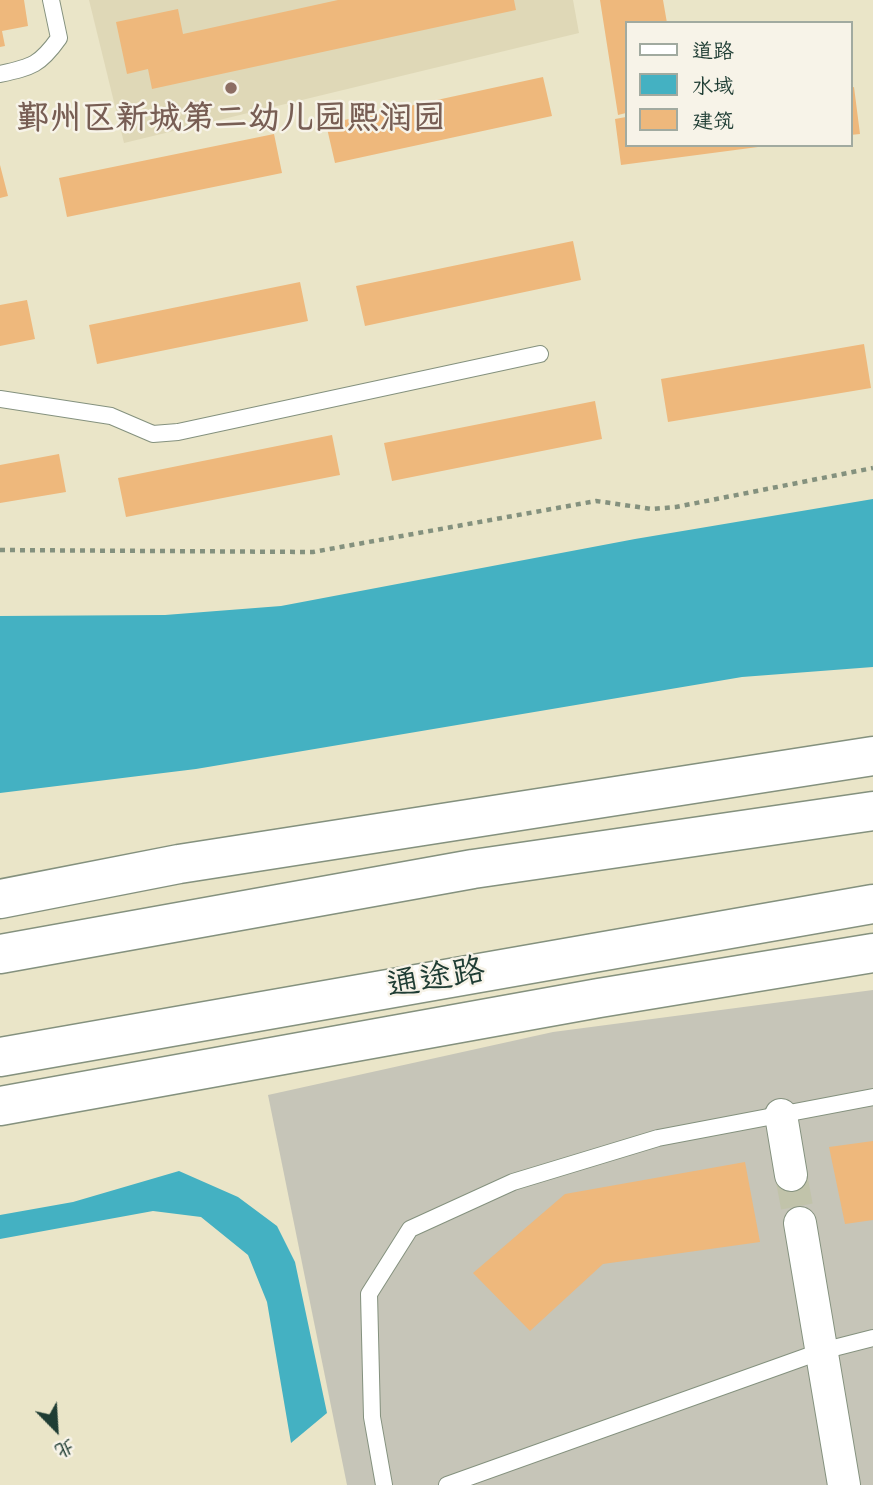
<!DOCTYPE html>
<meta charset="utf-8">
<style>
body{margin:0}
#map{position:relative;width:873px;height:1485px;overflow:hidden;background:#eae5c8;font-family:Caveat,"LXGW WenKai TC",sans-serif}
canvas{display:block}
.legend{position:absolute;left:625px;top:21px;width:228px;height:126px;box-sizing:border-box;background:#f7f3e8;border:2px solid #a1aaa0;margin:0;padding:9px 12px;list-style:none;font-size:21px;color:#1f3d34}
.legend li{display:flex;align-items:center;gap:14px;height:35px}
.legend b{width:35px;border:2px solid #a1aaa0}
.north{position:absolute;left:21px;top:1394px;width:70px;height:70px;-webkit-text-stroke:5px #f7f3e8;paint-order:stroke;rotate:156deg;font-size:19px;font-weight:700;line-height:28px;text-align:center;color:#1f3d34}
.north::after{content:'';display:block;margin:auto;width:24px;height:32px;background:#1f3d34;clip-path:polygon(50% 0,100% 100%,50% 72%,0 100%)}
</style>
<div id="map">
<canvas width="873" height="1485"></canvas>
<ul class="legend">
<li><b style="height:9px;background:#fff"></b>道路</li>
<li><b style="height:19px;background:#44b1c2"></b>水域</li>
<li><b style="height:19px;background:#eeb87c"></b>建筑</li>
</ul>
<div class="north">北</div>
</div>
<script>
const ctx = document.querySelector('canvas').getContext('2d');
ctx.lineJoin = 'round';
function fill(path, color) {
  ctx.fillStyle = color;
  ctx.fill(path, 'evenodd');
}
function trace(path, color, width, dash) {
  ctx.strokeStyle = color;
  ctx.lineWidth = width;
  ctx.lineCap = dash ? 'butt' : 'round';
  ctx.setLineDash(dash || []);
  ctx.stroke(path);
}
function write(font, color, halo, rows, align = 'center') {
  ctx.font = font + ' Caveat,"LXGW WenKai TC",sans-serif';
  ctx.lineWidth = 5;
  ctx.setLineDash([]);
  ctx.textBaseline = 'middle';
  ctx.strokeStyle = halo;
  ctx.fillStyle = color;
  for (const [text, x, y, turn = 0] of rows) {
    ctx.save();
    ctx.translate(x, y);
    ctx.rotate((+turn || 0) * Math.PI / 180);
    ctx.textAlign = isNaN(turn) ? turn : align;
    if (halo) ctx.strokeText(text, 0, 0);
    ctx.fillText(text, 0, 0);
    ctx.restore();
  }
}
fill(new Path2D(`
 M89 0H573L579 33 124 143Z`), '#dfd8b7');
fill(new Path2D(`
 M873 990V1485H347L268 1095 553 1032Z`), '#c6c5b8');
fill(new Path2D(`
 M873 499V667L742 677 196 769 0 793V616L165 615 281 606 635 539Z
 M179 1171 238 1197 277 1226 295 1262 327 1413 291 1443 267 1302 248 1255 201 1217 153 1211 0 1239V1215L73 1202Z`), '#44b1c2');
fill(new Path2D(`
 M0 0H24L28 26 2 31 5 46 0 47Z
 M338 0H514L516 10 152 89 148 69 127 74 116 22 178 9 183 34Z
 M600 0H663L667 23H626V113L618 115Z
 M543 77 552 116 335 163 326 124Z
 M854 87 860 134 850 135V88Z
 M626 117V145L758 147 621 165 615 119Z
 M274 134 282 173 67 217 59 178Z
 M0 165 8 196 0 198Z
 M573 241 581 280 365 326 356 286Z
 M300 282 308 321 97 364 89 325Z
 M27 300 35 339 0 346V305Z
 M864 344 871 388 668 422 661 379Z
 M595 401 602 439 392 481 384 443Z
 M332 435 340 475 126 517 118 478Z
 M59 454 66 492 0 503V465Z
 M873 1141V1220L845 1224 829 1147Z
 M745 1162 760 1242 603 1264 530 1331 473 1273 565 1194Z`), '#eeb87c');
trace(new Path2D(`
 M791 1175 800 1223`), '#c1c3aa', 32, [32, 16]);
const service = new Path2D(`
 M0 74C32 67 40 65 59 38L51 0
 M0 399 111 416 153 434 178 432 540 354
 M384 1485 372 1417 369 1294 410 1229 513 1182 658 1138 873 1097
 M447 1485 822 1351 873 1338`);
const minor = new Path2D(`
 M781 1115 791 1175
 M800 1223 844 1485`);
const secondary = new Path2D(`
 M0 899 179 864 873 756
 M0 1106 599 998 873 953`);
const primary = new Path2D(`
 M0 954 473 869 873 811
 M0 1057 873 904`);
trace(service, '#84917e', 18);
trace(minor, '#84917e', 34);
trace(secondary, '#84917e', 41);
trace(primary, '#84917e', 41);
trace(new Path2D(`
 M0 550 313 552 596 501 652 509 676 507 873 468`), '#84917e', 4.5, [5, 5]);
trace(service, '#fff', 16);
trace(minor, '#fff', 32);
trace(secondary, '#fff', 38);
trace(primary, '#fff', 38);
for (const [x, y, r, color] of [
 [231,88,7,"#8d6e63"]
]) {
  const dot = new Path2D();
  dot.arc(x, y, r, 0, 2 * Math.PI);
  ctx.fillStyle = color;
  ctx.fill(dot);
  trace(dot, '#f7f3e8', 2.5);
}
write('bold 33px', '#785e54', '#f7f3e8', [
 ["鄞州区新城第二幼儿园熙润园",231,119]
]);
write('33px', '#1f3d34', '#f7f3e8', [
 ["通途路",436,979,-10]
]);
</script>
